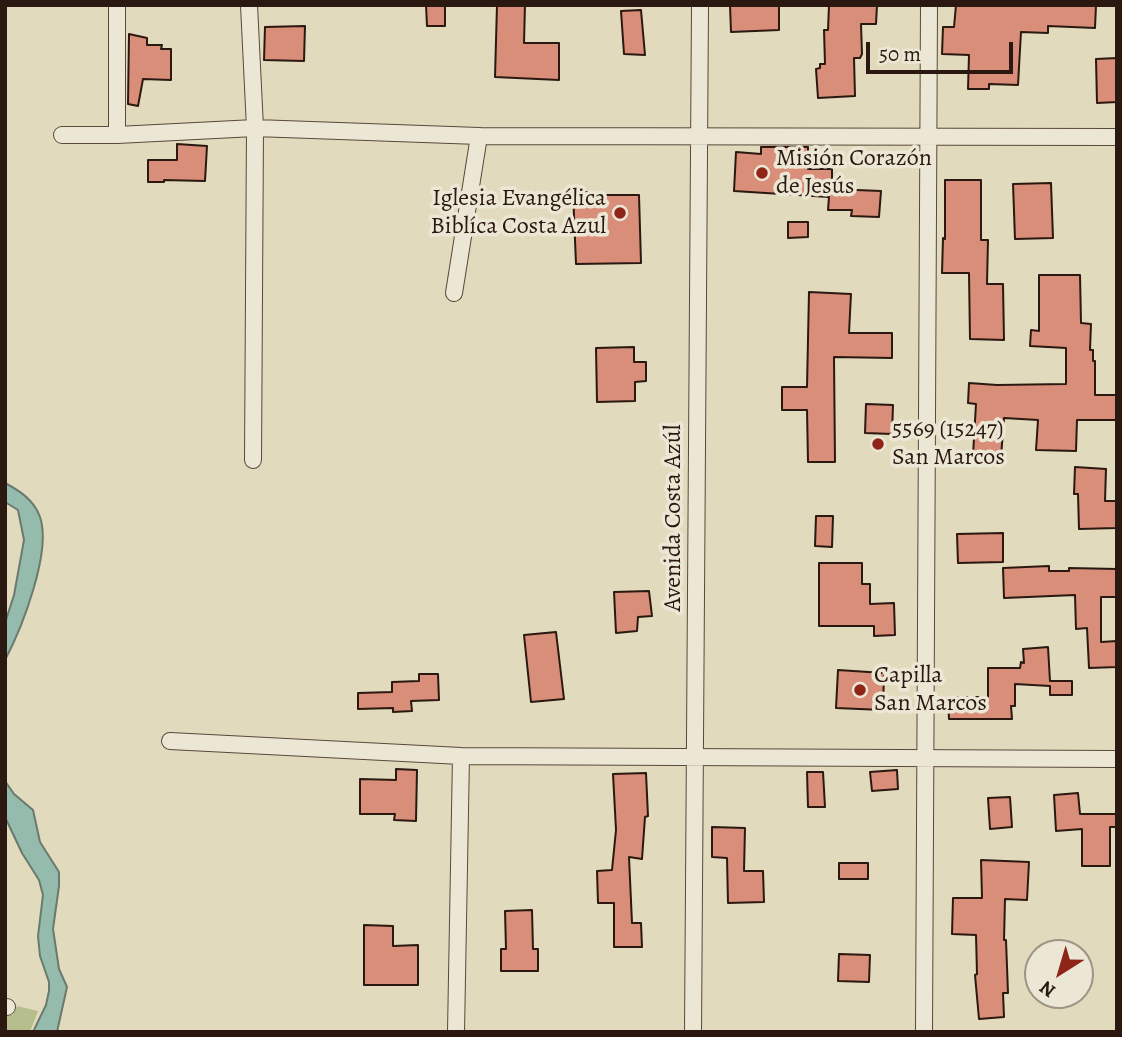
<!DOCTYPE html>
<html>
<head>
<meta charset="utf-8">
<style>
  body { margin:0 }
  #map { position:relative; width:1122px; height:1037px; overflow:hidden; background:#e2dabd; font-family:Alegreya,serif }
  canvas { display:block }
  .frame { position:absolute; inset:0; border:7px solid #2b1810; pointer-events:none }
  .north { position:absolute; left:1024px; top:939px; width:70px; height:70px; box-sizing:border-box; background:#ece7d4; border:2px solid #9f9486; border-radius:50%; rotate:217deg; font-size:19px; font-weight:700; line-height:28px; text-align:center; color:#2b1810 }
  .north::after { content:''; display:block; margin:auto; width:24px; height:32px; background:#8f2418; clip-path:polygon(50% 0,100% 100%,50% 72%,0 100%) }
  .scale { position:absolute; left:866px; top:42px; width:147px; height:32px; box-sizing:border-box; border:4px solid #2b1810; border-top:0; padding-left:9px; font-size:21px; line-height:24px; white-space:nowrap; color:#2b1810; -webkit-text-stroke:5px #ece7d4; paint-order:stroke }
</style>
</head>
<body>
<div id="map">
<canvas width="1122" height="1037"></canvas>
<div class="frame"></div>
<div class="north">N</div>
<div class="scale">50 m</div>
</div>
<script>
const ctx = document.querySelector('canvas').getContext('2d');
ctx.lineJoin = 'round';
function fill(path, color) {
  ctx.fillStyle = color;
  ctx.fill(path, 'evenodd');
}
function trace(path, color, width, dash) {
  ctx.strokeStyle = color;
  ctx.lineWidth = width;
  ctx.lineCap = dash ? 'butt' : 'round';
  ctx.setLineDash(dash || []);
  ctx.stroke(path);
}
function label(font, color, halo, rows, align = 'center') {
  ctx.font = font + ' Alegreya,serif';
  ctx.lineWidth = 7;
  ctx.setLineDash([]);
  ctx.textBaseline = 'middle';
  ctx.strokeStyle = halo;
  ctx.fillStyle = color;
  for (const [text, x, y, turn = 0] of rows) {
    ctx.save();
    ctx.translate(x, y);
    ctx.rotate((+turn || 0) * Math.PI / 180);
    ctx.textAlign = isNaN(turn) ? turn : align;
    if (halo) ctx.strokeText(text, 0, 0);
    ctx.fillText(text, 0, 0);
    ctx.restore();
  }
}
const green = new Path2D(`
  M17 1006 38 1011 30 1032H5V1013L13 1015Z`);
const water = new Path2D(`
  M5 483C20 491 34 500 40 517 52 551 22 628 5 660V623L14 595 24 540 18 510 5 502Z
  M5 781 14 794 33 810 40 842 59 872V886L53 929 59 969 67 987 57 1032H33L46 1005 49 991V982L40 956 38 936 43 895 39 880 22 853 5 817Z`);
const building = new Path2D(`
  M426 5H445V26H427Z
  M497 5H525L524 43H559V80L495 77Z
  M730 5H779V30L731 32Z
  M829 5H877L876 24H861L862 54 860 58H854L855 96 818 98 816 69 820 68V64H825L824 30H828Z
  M956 5H1096L1095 28 1048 26V33L1021 32 1018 85 989 84V89H968L969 55 942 54 943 27H954Z
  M641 10 645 55 624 54 621 11Z
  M305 26 304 61 264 60 265 27Z
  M129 34 147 38V45H162L161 49H171V80L143 79 138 106 128 104Z
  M1117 58V102L1097 103 1096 59Z
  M177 144 207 146 205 181 164 180V182H148V160H177Z
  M761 147H808V169H832V189L881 191 879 217 851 216 852 210H828L829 197 734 191 736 152 761 154Z
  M945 180H981V240H988L987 284H1003L1004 340 970 339 969 273H942L943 238 945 239Z
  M1051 183 1053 238 1015 239 1013 184Z
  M573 192H593V195H639L641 263 576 264Z
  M788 222H808V237L788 238Z
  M1039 275H1080L1081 323 1091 324 1090 350H1093V361H1095V395H1116L1117 420H1077L1076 451 1036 450 1038 420 1004 418 1001 457 973 455 976 404 968 403 969 383 997 385 1066 384V348L1030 346 1031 330 1039 331Z
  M809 292 851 294 849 333H892V358L834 357 835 462H808L807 410H782V387H807Z
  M634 347V362H646V381L635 382V401L597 402 596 348Z
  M866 404 893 405 892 434 865 433Z
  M1075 467 1106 469 1105 501H1117V528L1079 529 1078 494H1074Z
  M816 516H833L832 547 815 546Z
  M1003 533V562L958 563 957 534Z
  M819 563H862V584H870V604L894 603 895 635 874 636V626H819Z
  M1049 566V571H1069V568L1117 569V597H1101V642L1117 641V667L1089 668 1087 628 1076 629 1075 595 1004 598 1003 568Z
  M649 591 652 616 638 617 637 631 616 633 614 592Z
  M556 632 564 699 531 702 524 635Z
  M1048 647 1050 681H1072V695H1050V686L1015 684V706H1011L1012 719H949L948 697H988V668H1020L1021 662 1024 663 1023 649Z
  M838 670 884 673 883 710 836 708Z
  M419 674H438L439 700 411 701 412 711 393 712V708L358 709V693L392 692V682L419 681Z
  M396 769 417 770 416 821 394 820 395 814H360V779L396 780Z
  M897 770 898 789 872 791 870 772Z
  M807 772H823L825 807H808Z
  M646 773 648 816 645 817 642 859 629 857 632 923H641L642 947H614V903H598L597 871 612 870 616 830 613 774Z
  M1078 793 1080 814H1117V827H1110V866H1082V829L1056 831 1054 795Z
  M1010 797 1012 827 990 829 988 798Z
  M712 827 745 828 744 871H763L764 902 728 903 727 858 712 857Z
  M981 860 1029 862 1027 900 1005 899 1004 940H1006L1008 993H1003L1004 1017 979 1019 975 975 977 974 976 935 952 934 953 898H982Z
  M839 863H868V879H839Z
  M532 910 533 949H538V971H501V949H506L505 911Z
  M364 925 393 926V946L418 945V985H364Z
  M839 954 870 955 869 982 838 981Z`);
const minor = new Path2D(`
  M249 5 255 128 253 460
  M62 135H117L255 128 479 136 1117 137
  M117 135V5
  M454 293 479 136
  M170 741 461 756 1117 759
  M5 1007H7
  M456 1032 461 756
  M693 1032 700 5
  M924 1032 929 5`);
const markers = [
  [762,173,7,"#8f2418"],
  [620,213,7,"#8f2418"],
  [878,444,7,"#8f2418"],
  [860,690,7,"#8f2418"]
];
const poiNames = [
  ["Misión Corazón",776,159],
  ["de Jesús",776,187],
  ["Iglesia Evangélica",606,199,"right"],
  ["Biblíca Costa Azul",606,227,"right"],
  ["5569 (15247)",892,430],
  ["San Marcos",892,458],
  ["Capilla",874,676],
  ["San Marcos",874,704]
];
const streetNames = [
  ["Avenida Costa Azúl",674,518,-90]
];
fill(green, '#b7be8e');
fill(water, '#95bbad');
trace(water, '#6b7a6e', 2);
fill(building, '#d88e79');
trace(building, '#2b1810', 2);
trace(minor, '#59483b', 18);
trace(minor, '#ece7d4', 16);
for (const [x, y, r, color] of markers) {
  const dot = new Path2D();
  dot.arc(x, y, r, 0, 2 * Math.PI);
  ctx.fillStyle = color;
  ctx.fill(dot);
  trace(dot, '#ece7d4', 2.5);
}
label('24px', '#2b1810', '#ece7d4', poiNames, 'left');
label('24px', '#2b1810', '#ece7d4', streetNames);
</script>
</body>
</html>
